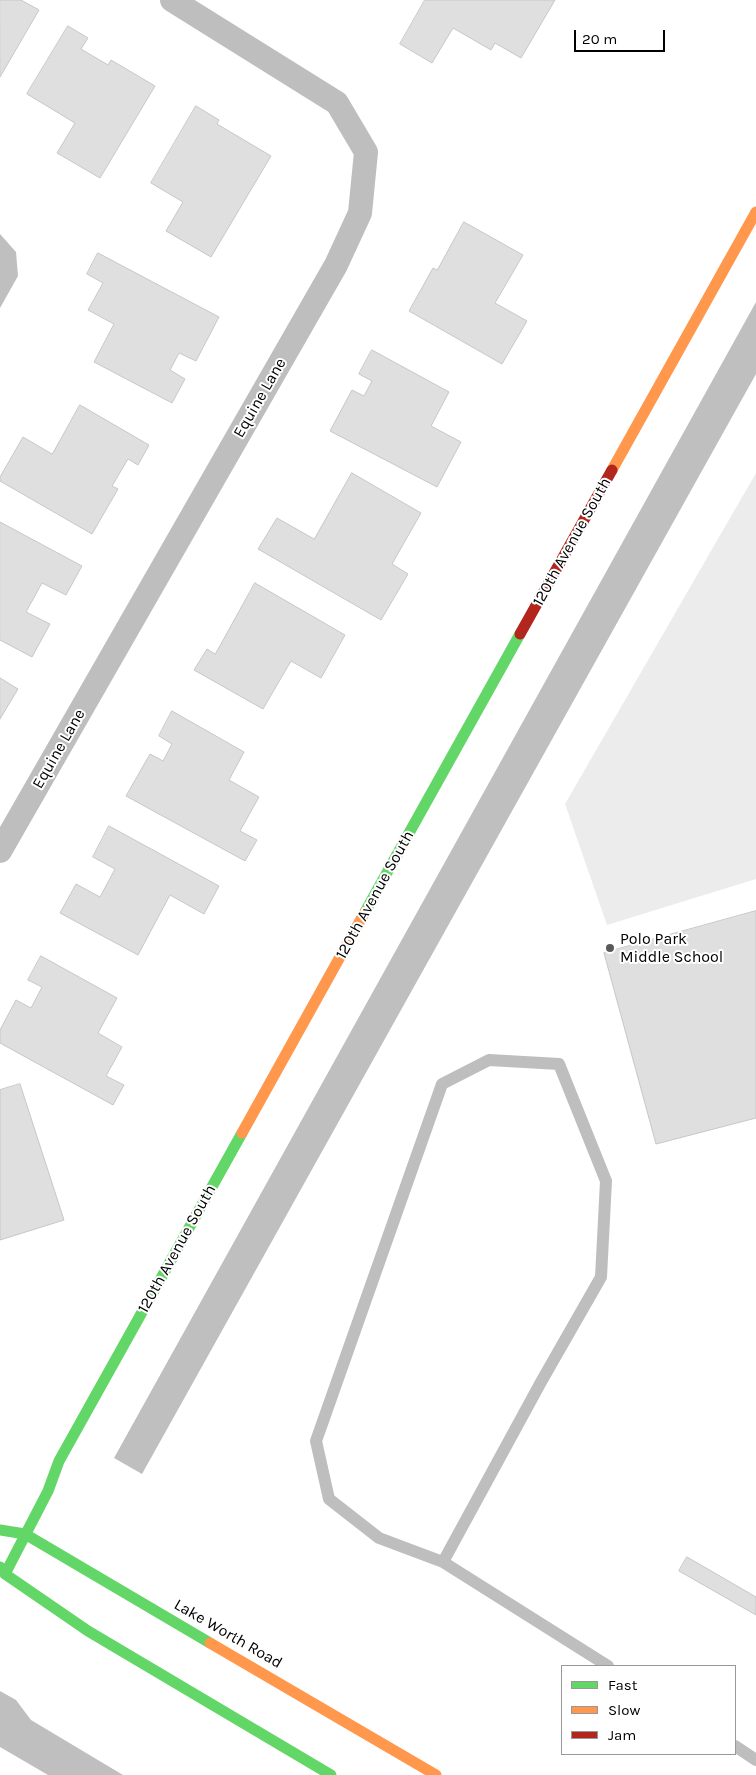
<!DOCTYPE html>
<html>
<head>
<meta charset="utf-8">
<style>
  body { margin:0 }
  #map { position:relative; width:756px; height:1775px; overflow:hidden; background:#fff; font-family:Karla,sans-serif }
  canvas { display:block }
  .legend { position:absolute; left:561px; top:1665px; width:175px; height:90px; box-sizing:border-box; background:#fff; border:1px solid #999; margin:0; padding:6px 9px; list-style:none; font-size:15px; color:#000 }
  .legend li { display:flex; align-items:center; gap:10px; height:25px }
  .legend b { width:25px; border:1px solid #999 }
  .scale { position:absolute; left:574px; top:30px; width:91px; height:22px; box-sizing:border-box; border:2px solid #000; border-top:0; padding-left:6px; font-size:15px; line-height:18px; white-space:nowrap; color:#000; -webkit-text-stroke:4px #fff; paint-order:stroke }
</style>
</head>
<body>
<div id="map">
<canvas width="756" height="1775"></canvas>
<ul class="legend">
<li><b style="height:6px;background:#63d668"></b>Fast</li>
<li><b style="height:6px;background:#ff974d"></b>Slow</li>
<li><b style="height:6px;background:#b3261e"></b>Jam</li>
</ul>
<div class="scale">20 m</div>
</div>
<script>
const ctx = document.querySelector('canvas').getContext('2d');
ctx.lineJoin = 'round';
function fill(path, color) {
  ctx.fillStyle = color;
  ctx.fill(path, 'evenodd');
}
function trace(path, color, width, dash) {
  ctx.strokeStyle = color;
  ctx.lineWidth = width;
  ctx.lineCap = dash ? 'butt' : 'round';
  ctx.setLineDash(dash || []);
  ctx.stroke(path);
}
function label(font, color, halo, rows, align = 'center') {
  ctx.font = font + ' Karla,sans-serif';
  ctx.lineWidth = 4;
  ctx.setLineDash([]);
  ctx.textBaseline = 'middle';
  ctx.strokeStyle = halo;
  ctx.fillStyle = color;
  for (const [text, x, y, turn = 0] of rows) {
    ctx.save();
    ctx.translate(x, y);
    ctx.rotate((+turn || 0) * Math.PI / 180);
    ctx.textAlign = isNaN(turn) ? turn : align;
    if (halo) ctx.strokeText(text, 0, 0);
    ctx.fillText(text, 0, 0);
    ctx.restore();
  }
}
const green = new Path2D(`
  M756 473V879L607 925 565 804Z`);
const water = new Path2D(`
  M0 234 16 252 18 276 0 308Z
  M756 302V374L142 1474 114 1458Z
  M0 1691 16 1700 31 1720 123 1775H48L0 1747Z`);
const building = new Path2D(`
  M0 0H21L39 10 0 77Z
  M425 0H555L521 58 495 43 491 50 453 28 432 63 400 44Z
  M68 26 88 38 81 49 108 65 111 60 155 86 100 178 57 153 75 123 27 94Z
  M196 106 219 120 217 124 271 156 211 257 166 231 183 202 151 183Z
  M464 222 523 255 495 303 527 321 502 364 409 311 433 268 437 270Z
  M98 253 219 317 196 361 179 353 170 370 185 379 172 403 94 362 114 324 88 310 103 283 87 274Z
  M372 350 449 392 431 426 461 442 437 487 330 431 352 390 364 396 372 381 359 374Z
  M80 405 149 445 138 465 128 459 112 486 118 489 92 534 0 481V477L23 437 52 454Z
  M352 473 421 513 392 564 408 574 381 620 258 549 277 518 314 539Z
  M0 522 82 566 66 595 42 583 26 612 50 624 32 657 0 640Z
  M255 583 345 635 321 678 291 661 263 709 194 670 207 649 215 654Z
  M0 678 18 689 0 719Z
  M172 711 244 752 229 780 259 797 240 831 257 840 245 861 126 796 150 754 163 761 172 744 159 736Z
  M109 826 219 886 204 914 170 895 138 955 60 913 76 884 100 897 115 869 93 857Z
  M756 911V1118L656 1144 604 953Z
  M41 956 117 998 98 1033 122 1047 106 1076 124 1085 113 1105 0 1043V1030L16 1000 31 1008 42 987 28 980Z
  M20 1084 64 1220 0 1240V1090Z
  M687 1557 756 1597V1615L679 1571Z`);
const lane = new Path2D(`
  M443 1562 541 1382 601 1277 606 1181 559 1064 489 1060 442 1084 316 1441 329 1499 379 1538 443 1562 608 1666
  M735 1746 756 1760`);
const street = new Path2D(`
  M0 851 336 265 360 213 366 152 337 103 172 0`);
const fast = new Path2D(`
  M365 912 520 634
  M0 1530 25 1534 210 1643
  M0 1567 5 1574 88 1631 331 1775
  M5 1574 48 1491 59 1461 242 1133`);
const slow = new Path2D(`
  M612 470 756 212
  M242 1133 365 912
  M210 1643 436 1775`);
const jam = new Path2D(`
  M520 634 612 470`);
const markers = [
  [610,948,5,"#595959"]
];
const streetNames = [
  ["Equine Lane",260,398,-60],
  ["120th Avenue South",572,542,-61],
  ["Equine Lane",59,749,-60],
  ["120th Avenue South",375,895,-61],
  ["120th Avenue South",177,1249,-61],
  ["Lake Worth Road",228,1634,30]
];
const poiNames = [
  ["Polo Park",620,939],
  ["Middle School",620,957]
];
fill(green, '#ececec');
fill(water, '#bfbfbf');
fill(building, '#dfdfdf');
trace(building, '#c7c7c7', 1);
trace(lane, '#bebebe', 12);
trace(street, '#bebebe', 24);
trace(fast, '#63d668', 11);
trace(slow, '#ff974d', 11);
trace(jam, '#b3261e', 11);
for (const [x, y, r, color] of markers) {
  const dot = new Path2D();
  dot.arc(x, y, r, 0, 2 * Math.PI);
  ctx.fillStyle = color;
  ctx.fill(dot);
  trace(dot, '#fff', 2);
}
label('16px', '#000', '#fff', streetNames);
label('16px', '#000', '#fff', poiNames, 'left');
</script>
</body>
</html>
